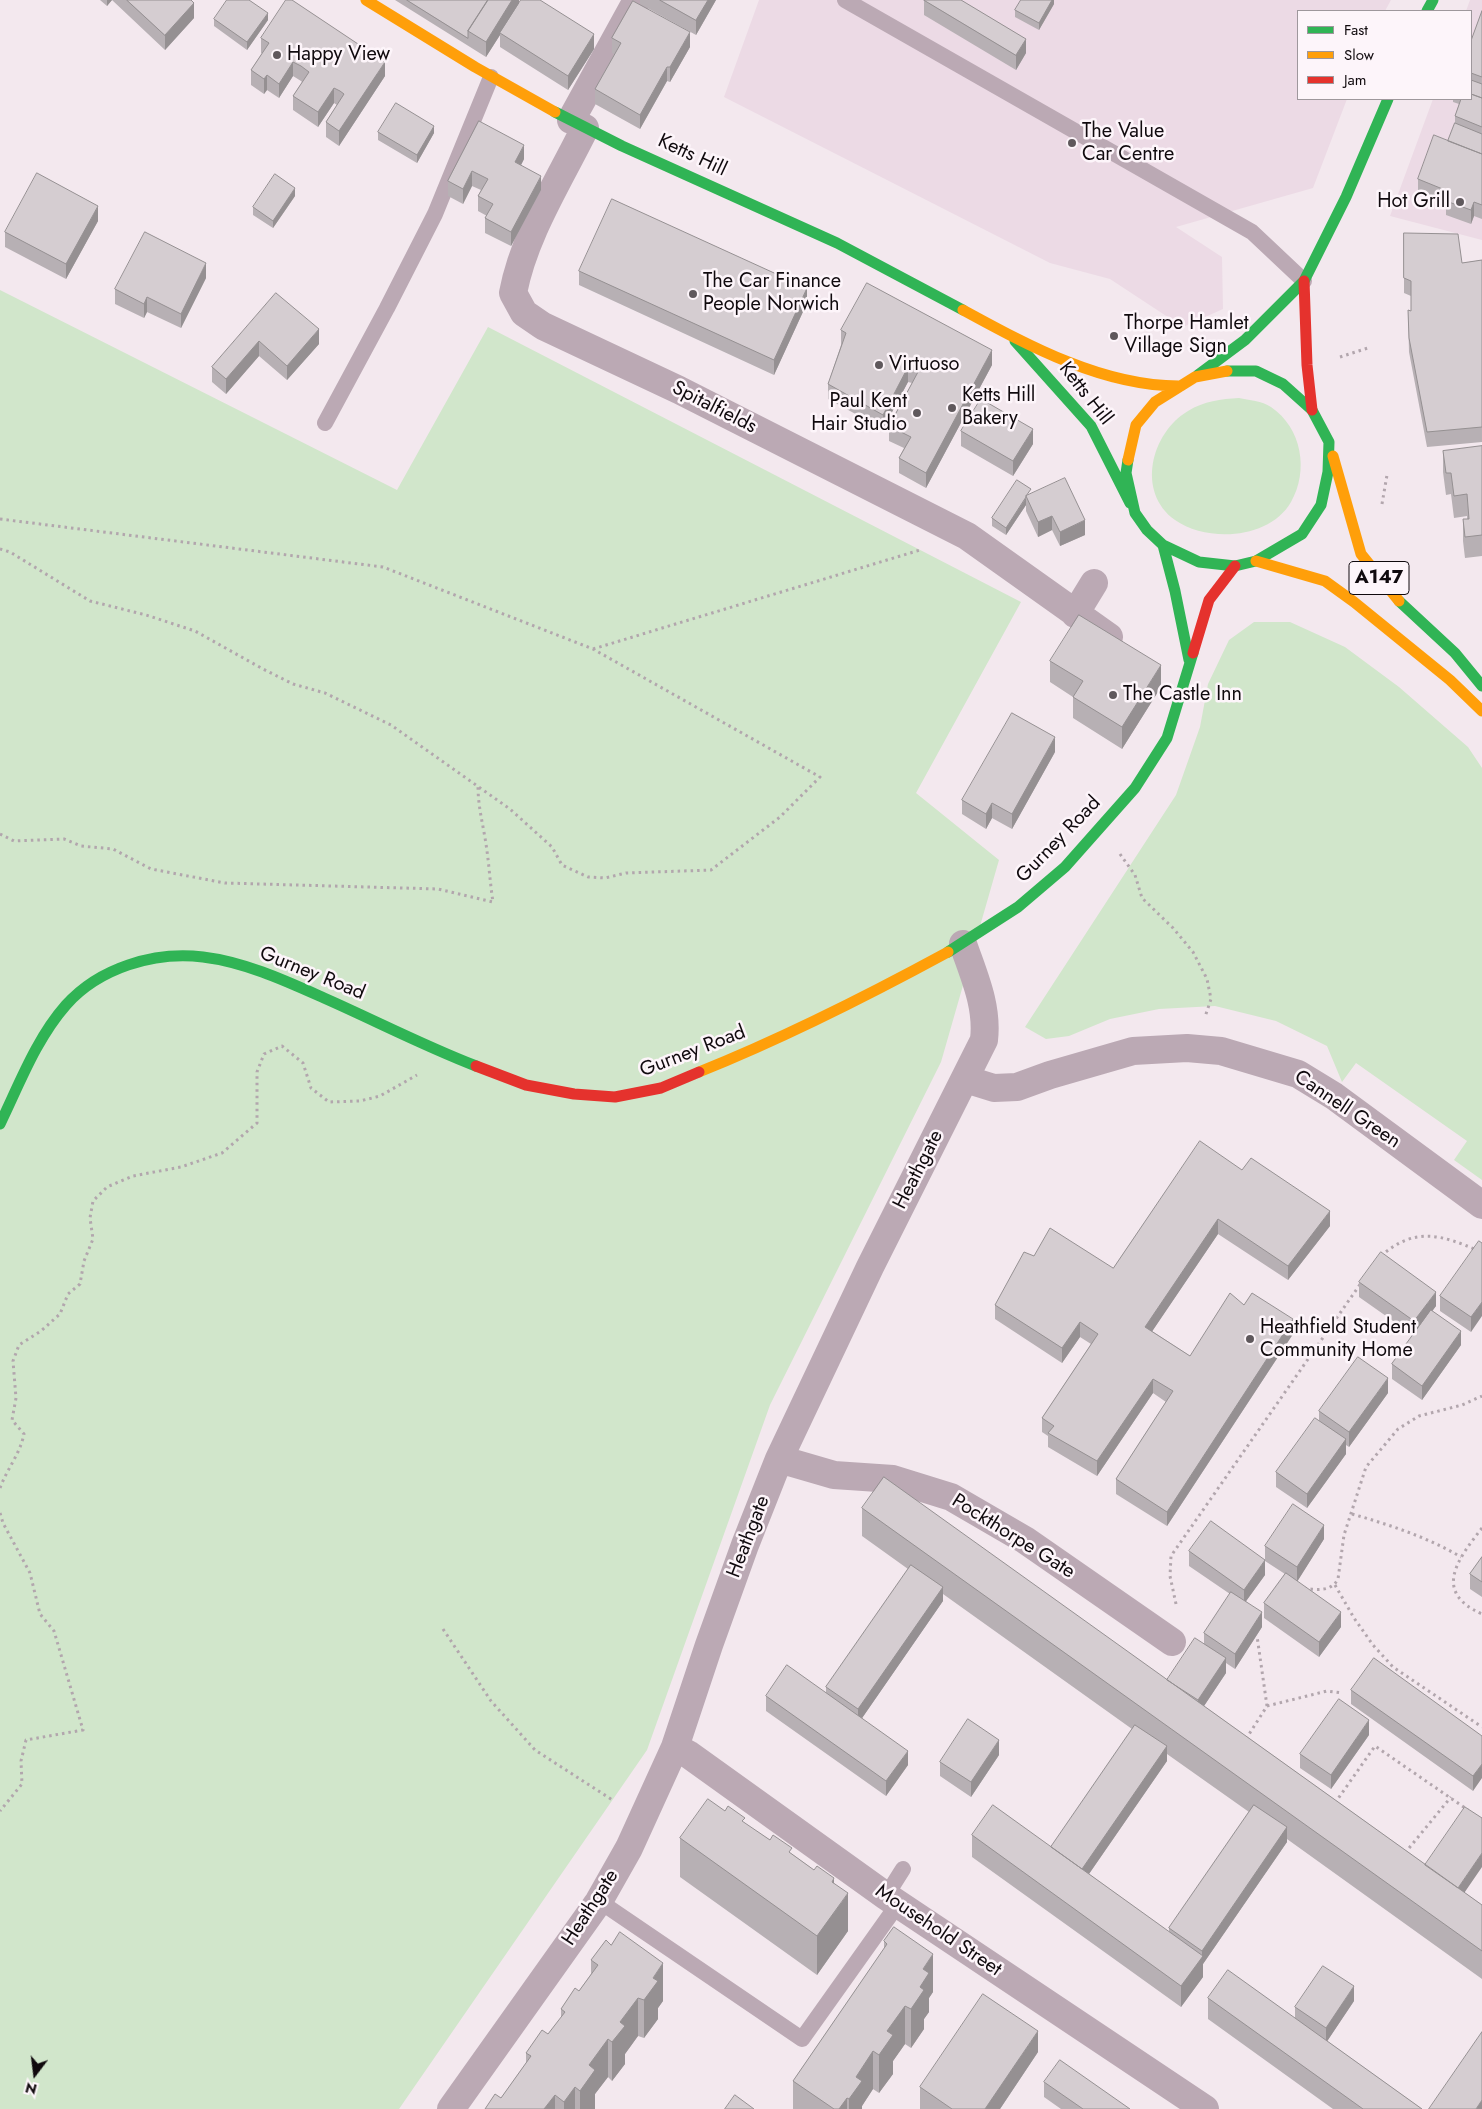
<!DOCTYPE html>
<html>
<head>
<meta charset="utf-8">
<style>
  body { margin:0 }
  #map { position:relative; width:1482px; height:2109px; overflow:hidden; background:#f3e8ee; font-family:Jost,sans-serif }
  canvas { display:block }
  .legend { position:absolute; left:1297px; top:10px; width:175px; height:90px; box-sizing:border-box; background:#fdf5fa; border:1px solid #9e979c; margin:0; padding:6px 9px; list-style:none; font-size:15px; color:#100a0e }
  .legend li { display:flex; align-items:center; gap:10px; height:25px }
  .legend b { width:25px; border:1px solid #9e979c }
  .north { position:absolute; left:10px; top:2049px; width:50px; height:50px; -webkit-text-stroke:4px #fdf5fa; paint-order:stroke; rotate:195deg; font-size:14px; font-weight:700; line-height:20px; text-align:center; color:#100a0e }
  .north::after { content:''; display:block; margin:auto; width:18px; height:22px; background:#100a0e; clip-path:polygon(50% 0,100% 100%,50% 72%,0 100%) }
</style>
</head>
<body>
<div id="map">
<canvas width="1482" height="2109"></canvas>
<ul class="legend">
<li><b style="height:6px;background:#30b455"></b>Fast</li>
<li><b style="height:6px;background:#ff9f0a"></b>Slow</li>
<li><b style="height:6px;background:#e5322d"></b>Jam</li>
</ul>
<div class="north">N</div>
</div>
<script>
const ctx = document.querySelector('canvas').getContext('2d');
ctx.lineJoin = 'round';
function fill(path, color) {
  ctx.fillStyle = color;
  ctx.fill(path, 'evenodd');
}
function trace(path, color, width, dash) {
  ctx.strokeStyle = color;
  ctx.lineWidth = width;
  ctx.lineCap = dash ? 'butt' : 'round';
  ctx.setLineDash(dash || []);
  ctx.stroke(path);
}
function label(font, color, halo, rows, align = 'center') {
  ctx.font = font + ' Jost,sans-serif';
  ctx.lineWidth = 5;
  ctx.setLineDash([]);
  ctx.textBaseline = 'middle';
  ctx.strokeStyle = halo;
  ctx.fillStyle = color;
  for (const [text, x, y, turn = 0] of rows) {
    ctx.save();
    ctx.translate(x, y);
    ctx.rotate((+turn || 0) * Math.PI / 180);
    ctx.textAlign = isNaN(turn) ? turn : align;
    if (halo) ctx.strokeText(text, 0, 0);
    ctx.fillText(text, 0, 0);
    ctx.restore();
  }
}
const built = new Path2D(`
  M759 0H1391L1385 11H1298V99H1347L1313 188 1176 227 1222 257 1223 309 1183 327 1110 279 1050 263 724 97Z
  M1470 0H1482V240L1390 216 1433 99H1471V11H1466Z`);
const green = new Path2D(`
  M0 290 397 490 488 327 1021 602 916 793 999 860 941 1062 770 1405 647 1750 399 2109H0Z
  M1239 398C1249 400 1262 401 1271 407 1302 428 1309 471 1291 502 1270 539 1208 543 1175 520 1136 492 1151 433 1188 411 1204 401 1221 399 1239 398Z
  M1254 622H1290L1345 647 1399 687 1468 747 1482 768V1180L1454 1160 1467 1141 1356 1063 1342 1082 1327 1046 1276 1021 1215 1006 1159 1009 1110 1019 1069 1036 1046 1039 1025 1027 1176 795 1200 727 1208 684 1229 640Z`);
const path = new Path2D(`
  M1340 357 1368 348
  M1382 504 1387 475
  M0 519 383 567 593 649 820 777 780 817 711 870 626 873 605 878 588 877 562 865 552 847 510 809 391 725 325 693 293 684 263 669 195 631 146 615 90 601 10 552 0 549
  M593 649 920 550
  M0 834 14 841 64 839 81 846 113 849 151 869 225 883 438 889 493 902C490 883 489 863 486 844 483 824 478 807 478 786
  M1120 854 1135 875 1142 898 1173 928 1193 952 1207 979 1211 999 1205 1017
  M1381 1256C1415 1226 1442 1235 1479 1251L1482 1248
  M0 1488C7 1469 20 1454 24 1434L12 1420 16 1398 13 1361 19 1345 41 1331 60 1314 68 1294 80 1284 84 1261 93 1239 90 1218 93 1201 107 1187 133 1176 181 1167 222 1153 257 1123V1072L264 1054 282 1046 303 1063 311 1088 329 1102 360 1101 380 1096 417 1075
  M0 1513 3 1523 30 1573 40 1614 54 1631 83 1730 26 1740 21 1761 22 1784 0 1811
  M1352 1514C1390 1525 1427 1537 1461 1557
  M1482 1528C1458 1559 1432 1592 1482 1614
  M1335 1585 1354 1618 1373 1645 1393 1667 1482 1727
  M1304 1588C1317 1590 1331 1592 1338 1579L1344 1535 1366 1467 1398 1429 1419 1416 1462 1405 1482 1396
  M1176 1604 1170 1576 1171 1556 1361 1283
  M443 1629 491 1701 535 1750 614 1801
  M1267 1706 1327 1691 1342 1693
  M1246 1739 1267 1706 1257 1636
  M1335 1803 1375 1746 1468 1810
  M1405 1853 1451 1797`);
const lane = new Path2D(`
  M845 0 1252 232 1304 281
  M325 423 387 308 435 214 491 77
  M886 1896 903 1869
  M599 1901 802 2039 898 1904`);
const street = new Path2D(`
  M571 120 637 0
  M585 128C559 181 524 235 513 293L524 313 543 326 679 390 967 536 1109 637
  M1075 614 1094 583
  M965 1079 994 1088 1017 1087 1050 1075 1133 1051 1187 1048 1221 1051 1298 1074 1334 1096 1482 1205
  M779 1459 834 1475 893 1479 951 1497 1025 1540 1172 1642
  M675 1747 688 1754 886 1896 1205 2109
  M451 2109 599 1901 629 1848 675 1747 709 1645 745 1545 779 1459 870 1267 984 1040C988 1006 974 976 963 944`);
const fast = new Path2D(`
  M1427 11 1433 0
  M555 112 622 146 837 243 963 310
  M1015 341 1091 426 1130 503
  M1198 375 1245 340 1304 281 1346 197 1388 99
  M1128 460 1126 473 1135 513 1147 530 1163 545 1199 562 1235 566 1256 561 1302 534 1321 505 1328 472 1329 442 1312 410 1283 384 1256 371H1227
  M1163 545 1175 591 1189 660
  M1399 601 1455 653 1482 686
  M948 952 1018 907 1065 867 1135 788 1167 738 1193 653
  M0 1124C19 1085 36 1039 66 1005 99 968 154 951 203 957 245 962 286 981 324 998 374 1020 424 1046 476 1066`);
const slow = new Path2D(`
  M366 0 475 67 555 112
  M963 310C1029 346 1104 387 1181 386
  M1333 456 1361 554 1399 601
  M1128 460 1136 425 1155 402 1195 377 1227 371
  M1256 561 1325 581 1354 602 1450 680 1482 711
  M699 1072C784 1038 867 996 948 952`);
const jam = new Path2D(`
  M1304 281 1307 365 1312 410
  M1193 653 1209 600 1235 566
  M476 1066 526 1085 574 1094 615 1097 661 1088 699 1072`);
const wall = new Path2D(`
  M100 0H191L194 18 165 50 112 0 107 6Z
  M395 0H519V3L594 49 568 90 500 47V35L486 57Z
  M640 0H716L696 35 640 4Z
  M924 0 1026 53 1016 70 924 15Z
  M1054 0V4L1039 30 1015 17V10Z
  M1482 11V219L1474 216 1471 224 1446 215V205L1418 194V179L1448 141 1455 123V116L1459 104 1453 102V99H1471V41Z
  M214 19 268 20 247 50 214 26Z
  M261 38 385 76 339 146 326 137V122L337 105 334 103 318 127 293 110V96L302 82 301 81 293 76 279 98 267 90 264 94 251 85V70L262 53H261Z
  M612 38 690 47 670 82 667 81 640 129 595 104V89L614 54 612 53Z
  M479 121 524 159 521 165 541 190 511 246 485 233V218L487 216 478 211V196L481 190 472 186 463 204 448 196V181Z
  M378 132 434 133 417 163 378 140Z
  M295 196 273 228 253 215V207Z
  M98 221 66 279 5 247V232Z
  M1404 233 1462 263 1482 260V442L1427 447 1409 352 1408 310 1411 311V296L1404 293Z
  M579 271 807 303 774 375 579 285Z
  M206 278 181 328 147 312 144 318 115 304V289Z
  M276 293 319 344 287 380 259 356 226 394 212 382V367Z
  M841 330 992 365 926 488 899 473V458L904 448 889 441V426L912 383 908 382 883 429 828 399V384L841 345Z
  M961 431 1033 444 1013 476 961 446Z
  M1482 446V556L1465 558 1463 541V519H1467V516L1454 518 1451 494 1446 495 1443 472V451Z
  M1031 494 1085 535 1060 546 1052 530 1038 537 1026 511V505L1006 535 992 526V518Z
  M1050 661 1161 687 1122 749 1073 718V697L1050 682Z
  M1055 752 1012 829 992 818 986 829 962 814V800Z
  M1242 1170 1330 1226 1288 1280 1218 1234 1152 1331 1190 1356 1244 1305 1293 1334 1167 1526 1116 1494V1479L1166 1402 1153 1393 1097 1476 1048 1447V1436L1042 1432V1418L1091 1344 1080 1337 1062 1363 995 1319V1305L1034 1256 1113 1268Z
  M1482 1243 1471 1332 1440 1311V1296Z
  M1359 1282 1436 1306 1432 1311 1461 1345 1422 1400 1392 1379V1364L1413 1335 1359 1297Z
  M1388 1393 1349 1447 1346 1445V1454L1307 1508 1276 1487V1472L1319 1420V1411Z
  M862 1508 1167 1680 1204 1644V1633L1230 1594 1189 1566V1551L1265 1575 1246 1601 1262 1627 1235 1669 1226 1663V1673L1204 1706 1482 1905V1979L1287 1839V1842L1203 1964V1977L1181 2007 972 1857V1835L1051 1847 1132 1729 943 1594V1601L862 1718 908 1765 886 1796 766 1711V1696L826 1692V1687L908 1569 862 1536ZM1167 1754 1249 1812 1169 1928V1932L1089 1874 1167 1761Z
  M1324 1539 1297 1581 1341 1627 1319 1657 1264 1618V1603L1285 1574 1265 1561V1546Z
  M1482 1557V1597L1470 1589V1574Z
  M1351 1690 1482 1736 1473 1791 1351 1704Z
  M1369 1735 1331 1789 1300 1768V1754Z
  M999 1755 971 1797 940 1776V1762Z
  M725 1811 792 1854 814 1870 834 1883 848 1931 817 1975 680 1877V1838Z
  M894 1927 933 1992 929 1998V2012L924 2019V2029L911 2048 905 2044 893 2061V2074L879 2093 873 2089 862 2106V2109H793V2081L884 1949V1941Z
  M591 1960 663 2001 658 2008V2019L644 2038 638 2036 625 2054V2064L612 2081 608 2077 595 2094V2109H485L501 2098 526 2063V2053L548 2034 561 2018V2009L579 1991 591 1974Z
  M1208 1998 1295 2018V2007L1354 2001 1327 2041 1422 2109H1333L1208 2019Z
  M1038 2052 1000 2109H920V2087Z
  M1044 2082 1130 2109H1061L1044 2097Z`);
const shadedWall = new Path2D(`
  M107 0H112L107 6Z
  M512 0H519V4L500 33V35L486 57V42Z
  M708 0H716L696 35V20Z
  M1052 0H1054V4L1039 30V23Z
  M194 3V18L165 50V35Z
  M268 13V20L247 50V42Z
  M690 32V47L670 82V67Z
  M594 34V49L568 90V76Z
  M1026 39V53L1016 70V55Z
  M293 62V76L279 98V84Z
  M385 62V76L339 146V131Z
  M667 67V81L640 129V115Z
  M267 75V90L264 94V79Z
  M334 88V103L318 127V112Z
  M434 126V133L417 163V155Z
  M524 145V159L515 177V162Z
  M472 171V186L463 204V189Z
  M541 176V190L511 246V232Z
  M295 188V196L273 228V221Z
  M1474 202V216L1471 224V210Z
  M98 206V221L66 279V264Z
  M206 263V278L181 328V314Z
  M807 288V303L774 375V360Z
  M147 297V312L144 318V304Z
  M319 329V344L287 380V366Z
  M259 341V356L226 394V379Z
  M992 350V365L926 488V473Z
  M908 367V382L883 429V415Z
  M1033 429V444L1013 476V461Z
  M1026 498V505L1006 535V528Z
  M1052 516V530L1038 537V522Z
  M1085 520V535L1060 546V532Z
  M1161 665V687L1122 749V727Z
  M1055 737V752L1012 829V814Z
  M992 803V818L986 829V814Z
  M1330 1211V1226L1288 1280V1266Z
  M1218 1219V1234L1145 1342V1327Z
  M1436 1292V1306L1414 1336V1321Z
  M1482 1302V1316L1471 1332V1317Z
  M1293 1319V1334L1167 1526V1512Z
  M1080 1322V1337L1062 1363V1348Z
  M1461 1331V1345L1422 1400V1386Z
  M1388 1378V1393L1349 1447V1432Z
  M1153 1379V1393L1097 1476V1461Z
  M1346 1439V1454L1307 1508V1494Z
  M1324 1525V1539L1297 1582V1567Z
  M1265 1560V1575L1244 1604V1590Z
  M943 1587V1601L858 1724V1709Z
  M1262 1612V1627L1235 1669V1654Z
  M1341 1612V1627L1319 1657V1642Z
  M1226 1658V1673L1198 1715V1700Z
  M1369 1720V1735L1331 1789V1775Z
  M999 1740V1755L971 1797V1782Z
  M1167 1746V1761L1082 1884V1869Z
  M908 1751V1765L886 1796V1781Z
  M1482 1764V1778L1473 1791V1776Z
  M1287 1827V1842L1203 1964V1977L1181 2007V1986L1202 1957V1951Z
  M1482 1853V1867L1458 1902V1888Z
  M834 1878V1913L848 1893V1931L817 1975V1936L832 1882Z
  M933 1954V1992L929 1998V2012L924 2019V2029L911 2048V2009L920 1987 923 1969Z
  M663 1963V2001L658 2008V2019L644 2038V2000L653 1978Z
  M1354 1986V2001L1326 2043V2028Z
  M638 1998V2036L625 2054V2064L612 2081V2042L620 2022Z
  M905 2006V2044L893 2061V2074L879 2093V2055L887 2031Z
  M1038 2031V2052L1000 2109H985Z
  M608 2039V2077L595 2094V2109H580V2091L589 2065Z
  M873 2051V2089L862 2106V2109H849V2099L856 2077Z
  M575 2087V2109H564V2102Z
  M555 2095V2109H544Z
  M847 2098V2109H839Z
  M1482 2100V2109H1476Z`);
const building = new Path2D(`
  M127 0H191L194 3 165 35Z
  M227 0H249L268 13 247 42 214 19Z
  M286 0H292L385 62 339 131 326 122 344 94 340 91 334 88 318 112 293 96 309 72 301 66 293 62 279 84 267 75 264 79 251 70 269 43 261 38Z
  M407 0H488L468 31V38Z
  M488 0H512L486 42 468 31Z
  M521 0H540L594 34 568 76 500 33Z
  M660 0H708L696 20Z
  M924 0H961L1026 39 1016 55Z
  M1021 0H1052L1039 23 1015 10Z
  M633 1 690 32 670 67H667L640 115 595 89 621 43 612 38Z
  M1482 11V77L1471 73V41Z
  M1471 80 1482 84V98L1471 94Z
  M1471 94 1482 98V127L1455 116 1461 99H1471Z
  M396 103 434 126 417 155 378 132Z
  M479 121 524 145 515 162 541 176 511 232 485 218 493 204 478 196 488 179 472 171 463 189 448 181Z
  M1455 123 1482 134V154L1448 141Z
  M1434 135 1482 154V205L1474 202 1471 210 1446 201 1450 192 1418 179Z
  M37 173 98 206 66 264 5 232Z
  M275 174 295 188 273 221 253 207Z
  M612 199 807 288 774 360 579 271Z
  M145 232 206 263 181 314 147 297 144 304 115 289Z
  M1404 233 1458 234 1462 263 1482 260V427L1427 432 1409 338 1408 310 1411 311V281L1404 278Z
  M867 283 992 350 926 473 899 458 911 437 889 426 918 372 908 367 883 415 828 384 846 333 841 330Z
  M276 293 319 329 287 366 259 341 226 379 212 367Z
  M981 399 1033 429 1013 461 961 431Z
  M1482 446V535L1465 537 1463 519H1469L1467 494 1454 496 1451 473H1446L1443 451Z
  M1065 478 1085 520 1060 532 1052 516 1038 522 1026 496Z
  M1017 480 1031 489 1026 496V497L1006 528 992 518Z
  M1079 615 1161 665 1122 727 1073 697 1083 681 1050 661Z
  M1012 713 1055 737 1012 814 992 803 986 814 962 800Z
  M1200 1141 1242 1170 1251 1158 1330 1211 1288 1266 1218 1219 1145 1327 1190 1356 1230 1293 1244 1305 1252 1293 1293 1319 1167 1512 1116 1479 1173 1391 1153 1379 1097 1461 1048 1433 1054 1426 1042 1418 1098 1334 1080 1322 1062 1348 995 1305 1024 1252 1034 1256 1050 1228 1113 1268Z
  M1479 1241 1482 1243V1302L1471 1317 1440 1296Z
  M1381 1252 1436 1292 1414 1321 1359 1282Z
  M1431 1310 1461 1331 1422 1386 1392 1364Z
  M1358 1357 1388 1378 1349 1432 1319 1411Z
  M1315 1418 1346 1439 1307 1494 1276 1472Z
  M884 1477 1482 1905V1951L862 1508Z
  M1293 1504 1324 1525 1297 1567 1265 1546Z
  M1211 1521 1265 1560 1244 1590 1189 1551Z
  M1482 1557V1582L1470 1574Z
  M911 1565 943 1587 858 1709 826 1687Z
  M1286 1573 1341 1612 1319 1642 1264 1603Z
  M1231 1592 1262 1612 1235 1654 1204 1633Z
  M1195 1638 1226 1658 1198 1700 1167 1680Z
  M1374 1658 1482 1736V1764L1473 1776 1351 1690Z
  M787 1665 908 1751 886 1781 766 1696Z
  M1339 1699 1369 1720 1331 1775 1300 1754Z
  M968 1719 999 1740 971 1782 940 1762Z
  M1135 1725 1167 1746 1082 1869 1051 1847Z
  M708 1799 725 1811 728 1806 745 1818 742 1821 770 1840 773 1835 792 1848 789 1852 814 1870 817 1866 834 1878 832 1882 848 1893 817 1936 680 1838Z
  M993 1805 1203 1956 1181 1986 972 1835Z
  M1254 1805 1287 1827 1202 1951 1169 1928Z
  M1465 1807 1482 1818V1853L1458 1888 1425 1865Z
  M894 1927 933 1954 923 1969 929 1973 920 1987 924 1990 911 2009 905 2006 887 2031 893 2035 879 2055 873 2051 856 2077 862 2081 849 2099 847 2098 839 2109H834L793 2081 887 1944 884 1941Z
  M620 1932 663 1963 653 1978 658 1981 644 2000 638 1998 620 2022 625 2026 612 2042 608 2039 589 2065 595 2070 580 2091 575 2087 564 2102 555 2095 544 2109H485L495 2094 501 2098 531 2056 526 2053 542 2030 548 2034 565 2012 561 2009 575 1988 579 1991 598 1965 591 1960 606 1940 611 1945Z
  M1323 1966 1354 1986 1326 2028 1295 2007Z
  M1228 1970 1422 2109H1363L1208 1998Z
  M983 1994 1038 2031 985 2109H952L920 2087Z
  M1482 2032V2100L1476 2109H1429Z
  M1060 2060 1130 2109H1083L1044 2082Z
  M735 2095 754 2109H725Z`);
const markers = [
  [277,55,5,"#5f585c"],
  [1072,143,5,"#5f585c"],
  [1460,202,5,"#5f585c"],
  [693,294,5,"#5f585c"],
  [1114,336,5,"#5f585c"],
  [879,365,5,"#5f585c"],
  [952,408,5,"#5f585c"],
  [917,413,5,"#5f585c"],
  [1113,695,5,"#5f585c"],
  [1250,1339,5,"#5f585c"]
];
const shields = [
  [1379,578,60]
];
const shieldNames = [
  ["A147",1379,578]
];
const poiNames = [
  ["Happy View",287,55],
  ["The Value",1082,132],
  ["Car Centre",1082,155],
  ["Hot Grill",1450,202,"right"],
  ["The Car Finance",703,282],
  ["People Norwich",703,305],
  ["Thorpe Hamlet",1124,324],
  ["Village Sign",1124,347],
  ["Virtuoso",889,365],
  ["Ketts Hill",962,396],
  ["Bakery",962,419],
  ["Paul Kent",907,402,"right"],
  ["Hair Studio",907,425,"right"],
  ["The Castle Inn",1123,695],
  ["Heathfield Student",1260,1328],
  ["Community Home",1260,1351]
];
const streetNames = [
  ["Ketts Hill",692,156,25],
  ["Ketts Hill",1085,394,52],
  ["Spitalfields",714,408,27],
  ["Gurney Road",1059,840,-46],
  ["Gurney Road",312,974,22],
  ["Gurney Road",693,1052,-21],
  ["Cannell Green",1347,1110,34],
  ["Heathgate",919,1170,-63],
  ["Heathgate",749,1537,-69],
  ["Pockthorpe Gate",1013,1537,32],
  ["Heathgate",591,1908,-57],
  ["Mousehold Street",938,1931,34]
];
fill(built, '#ecdae5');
fill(green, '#d1e6cb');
trace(path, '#b2a6ad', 3, [2.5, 4]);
trace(lane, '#bba9b4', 16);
trace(street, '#bba9b4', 28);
trace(fast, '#30b455', 11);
trace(slow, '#ff9f0a', 11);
trace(jam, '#e5322d', 11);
fill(wall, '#b7b0b4');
fill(shadedWall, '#959092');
fill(building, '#d5cdd1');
trace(building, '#959092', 1);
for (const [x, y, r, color] of markers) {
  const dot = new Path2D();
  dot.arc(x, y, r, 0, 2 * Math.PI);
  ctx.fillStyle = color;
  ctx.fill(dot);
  trace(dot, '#fdf5fa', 2);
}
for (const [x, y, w] of shields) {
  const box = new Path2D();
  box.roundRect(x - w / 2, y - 16.5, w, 33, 4);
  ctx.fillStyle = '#fdf5fa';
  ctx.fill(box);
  trace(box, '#100a0e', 1);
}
label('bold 19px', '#100a0e', null, shieldNames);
label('20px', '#100a0e', '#fdf5fa', poiNames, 'left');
label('20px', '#100a0e', '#fdf5fa', streetNames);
</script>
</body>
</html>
